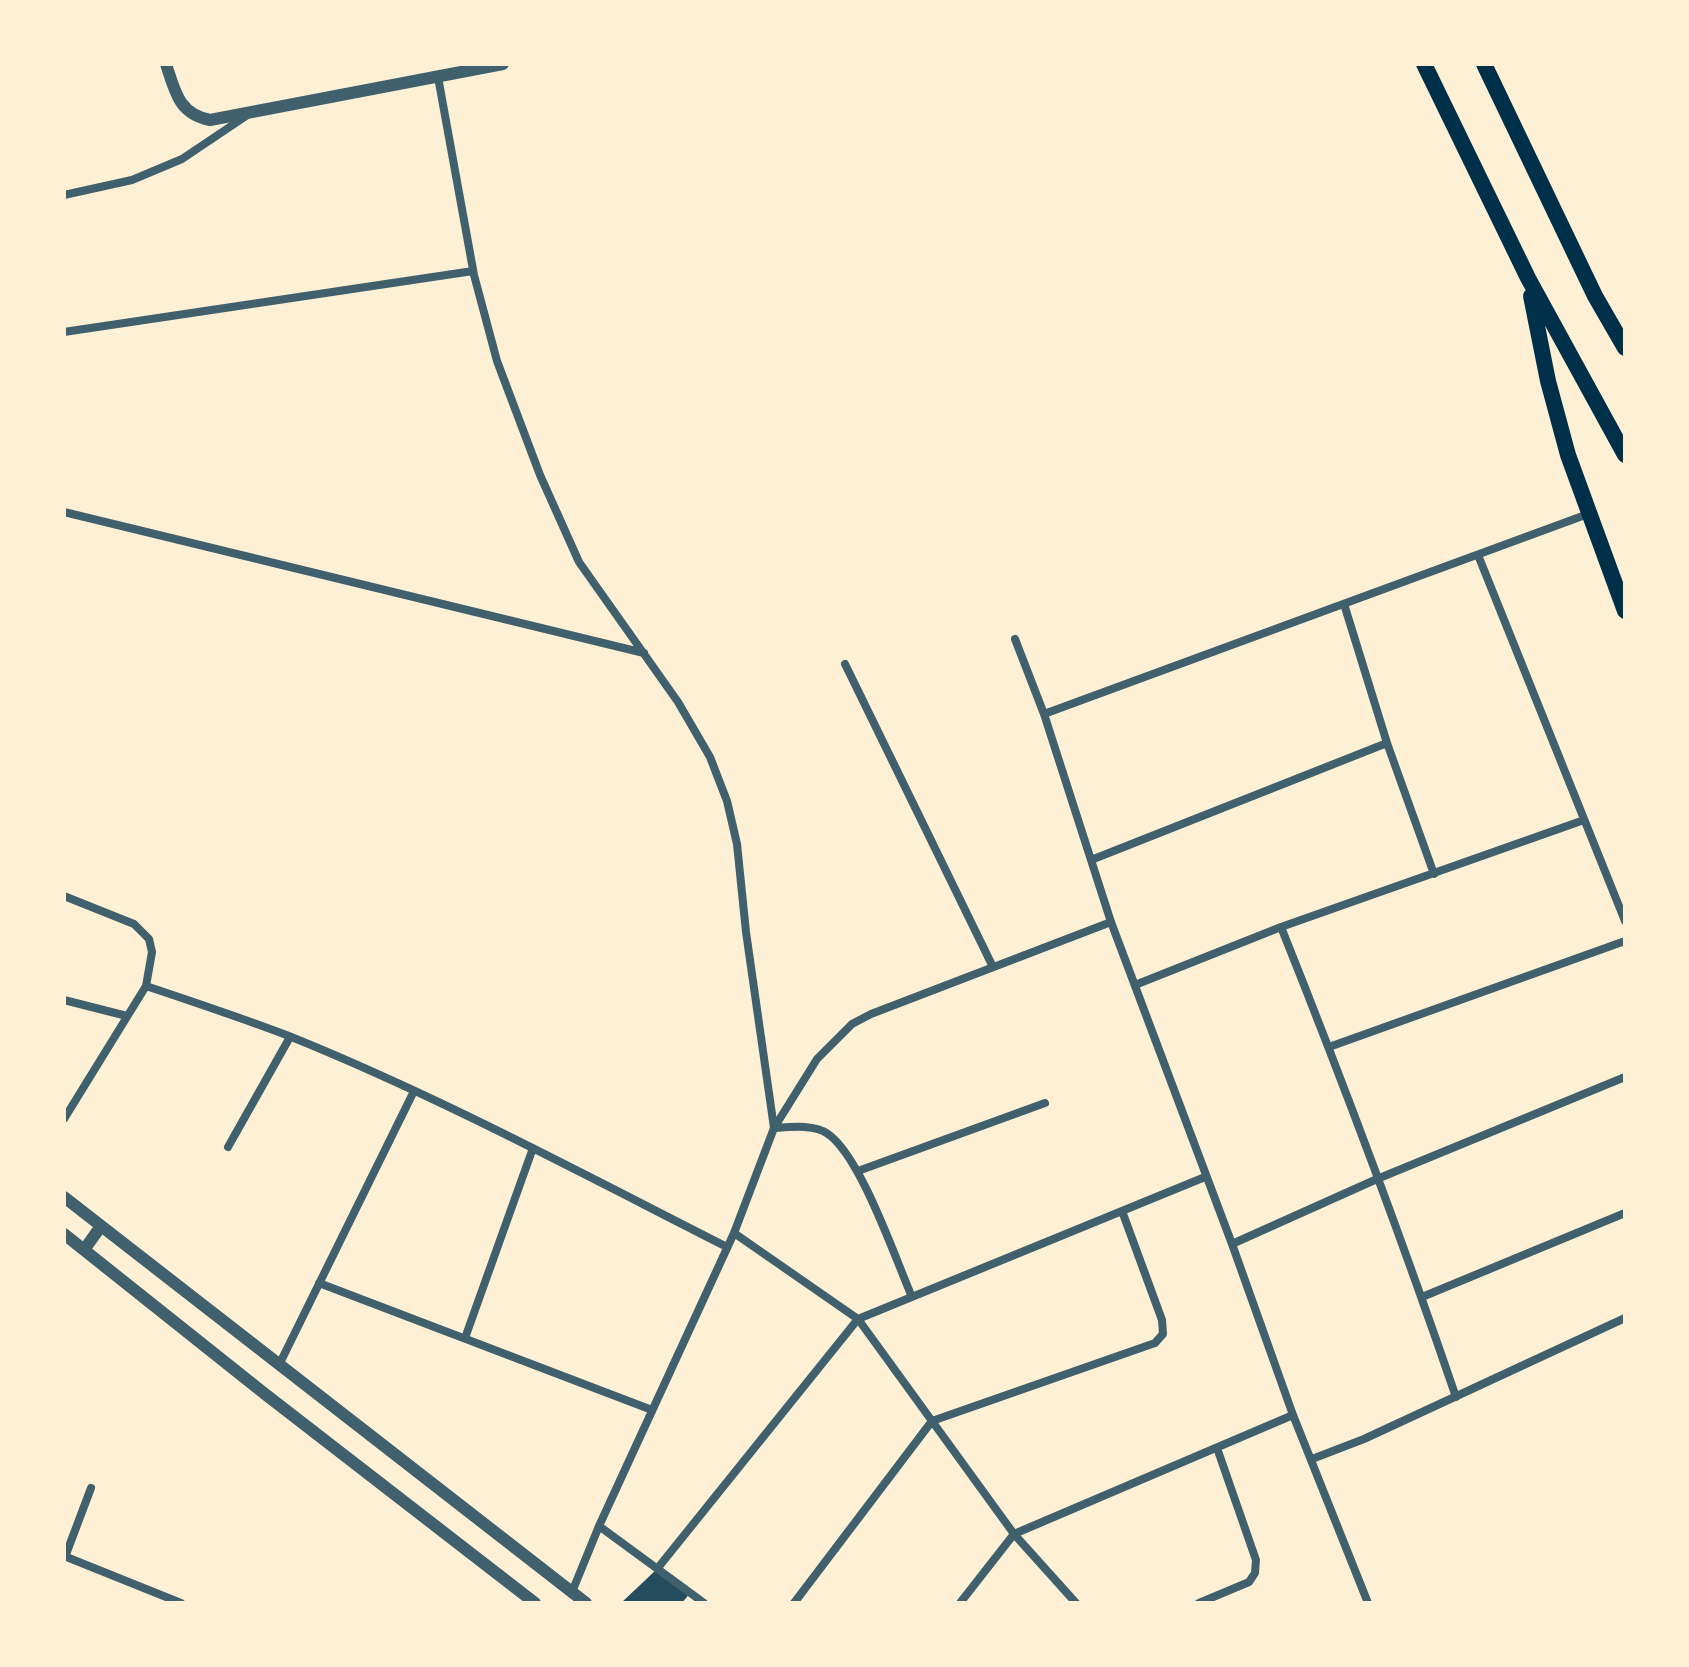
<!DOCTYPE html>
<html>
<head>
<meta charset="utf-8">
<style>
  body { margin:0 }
  #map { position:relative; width:1689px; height:1667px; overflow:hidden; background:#fdf0d5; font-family:Raleway,sans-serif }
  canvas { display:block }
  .frame { position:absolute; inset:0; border:66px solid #fdf0d5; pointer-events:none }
</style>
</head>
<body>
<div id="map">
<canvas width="1689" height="1667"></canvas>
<div class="frame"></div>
</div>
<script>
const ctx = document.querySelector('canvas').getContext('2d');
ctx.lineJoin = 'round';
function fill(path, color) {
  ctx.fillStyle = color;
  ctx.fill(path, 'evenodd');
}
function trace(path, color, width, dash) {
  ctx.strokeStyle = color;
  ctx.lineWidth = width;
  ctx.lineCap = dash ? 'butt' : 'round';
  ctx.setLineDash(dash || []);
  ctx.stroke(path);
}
const building = new Path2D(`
  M657 1569 690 1593 682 1603H621Z`);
const minor = new Path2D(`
  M438 77 474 275 497 361 540 475 579 562 678 702 710 757 727 801 737 844 746 932 774 1128C790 1127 814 1124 828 1134 861 1157 895 1258 912 1297
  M64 195 132 180 182 159 246 116
  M64 332 473 271
  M64 512 644 653
  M1478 555 1625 921
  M1344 604 1387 743 1434 874
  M1015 639 1044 714 1111 922 1232 1244 1293 1415 1368 1603
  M845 664 992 965
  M1044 714 1588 514
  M1091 860 1387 743
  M64 896 134 924 149 939 152 952 146 986 64 1119
  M1281 927C1343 1082 1402 1239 1456 1397
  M1135 985 1281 927 1584 820
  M146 986C194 1002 242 1018 289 1036 440 1097 583 1174 727 1247
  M64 1000 127 1016
  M1329 1047 1625 941
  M228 1147 290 1037
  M858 1171 1045 1103
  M734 1233 858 1319 1014 1534 1076 1603
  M1232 1244 1377 1179 1625 1077
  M319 1283 652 1410
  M1422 1297 1625 1213
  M465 1338 533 1148
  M279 1365 414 1091
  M1312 1459 1364 1439 1625 1318
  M599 1526 704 1603
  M64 1556 181 1603
  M65 1557 91 1488
  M657 1569 858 1319 1205 1177
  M572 1592 599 1526 734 1233 774 1128 817 1059 852 1024 871 1014 1111 922
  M794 1603 932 1421 1155 1343 1163 1334 1162 1320 1122 1211
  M960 1603 1014 1534 1293 1415
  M1199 1603 1249 1582 1255 1573 1256 1560 1217 1448`);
const tertiary = new Path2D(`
  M166 64C175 92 179 114 210 120L503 64
  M64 1197 586 1603
  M64 1234 265 1394 535 1603
  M84 1250 101 1226`);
const trunk = new Path2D(`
  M1424 64 1528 278 1625 455
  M1484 64 1595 296 1625 348
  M1531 296 1548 381 1568 455 1625 611`);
fill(building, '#264d5e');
trace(minor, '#3f606c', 8);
trace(tertiary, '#3f606c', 12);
trace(trunk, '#003049', 16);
</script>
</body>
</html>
